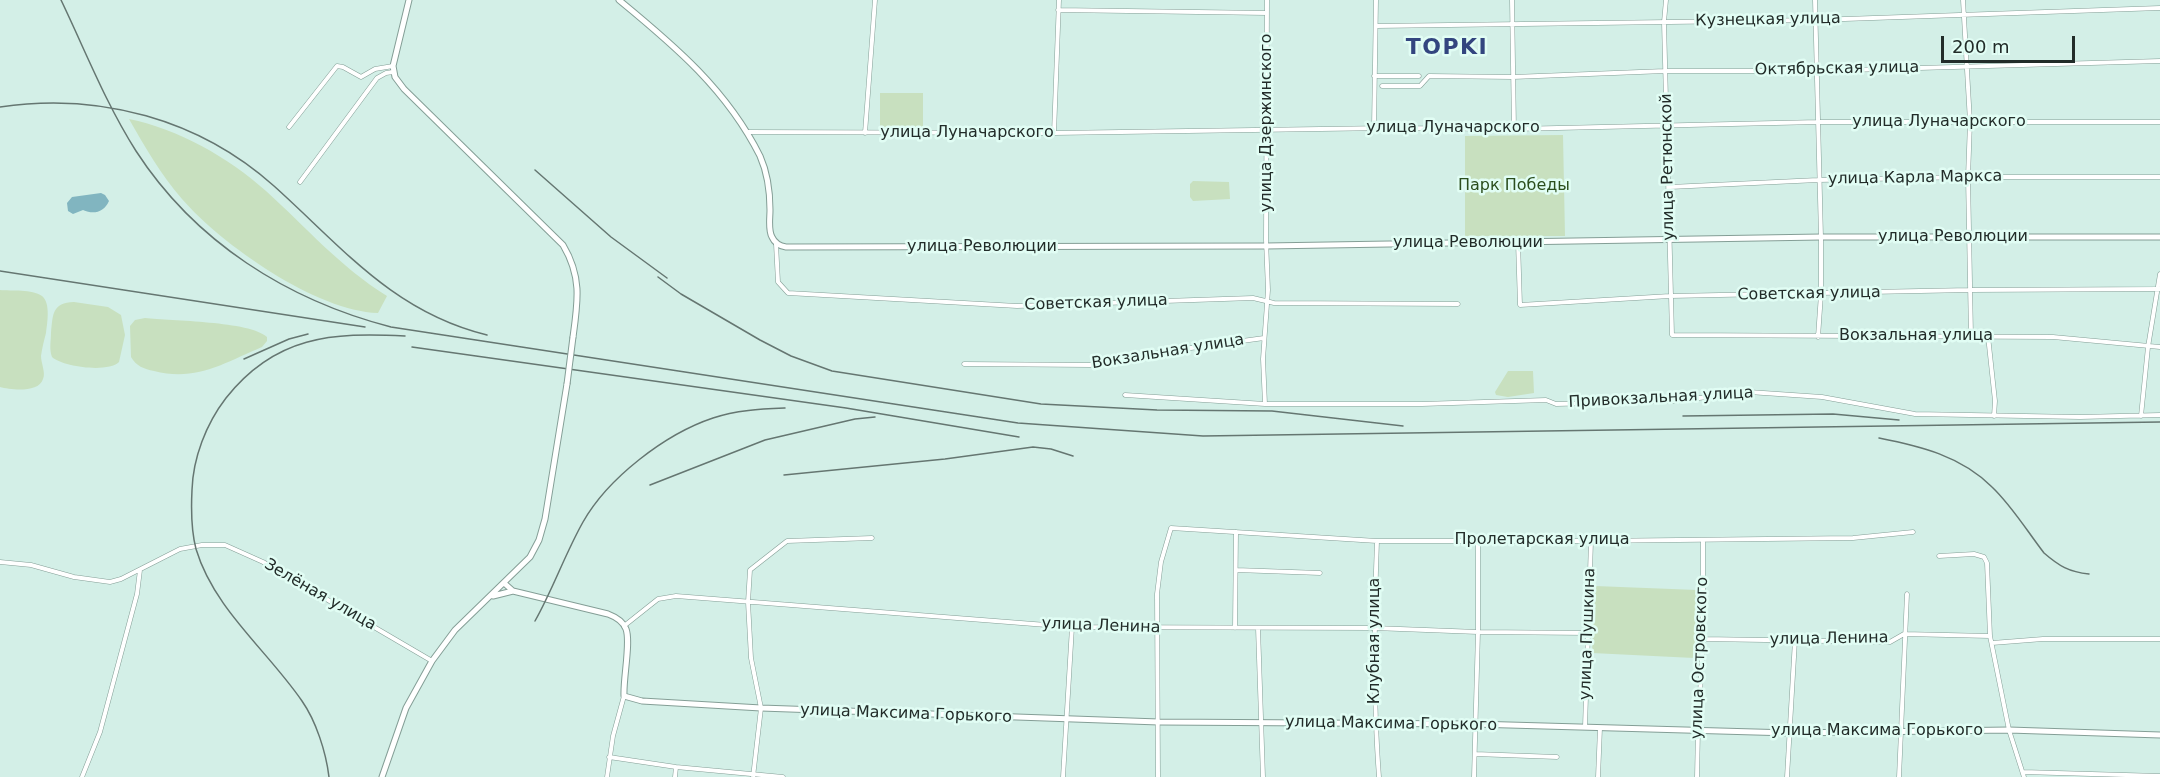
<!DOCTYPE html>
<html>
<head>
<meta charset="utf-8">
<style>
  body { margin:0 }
  #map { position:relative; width:2160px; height:777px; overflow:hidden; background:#d3efe7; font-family:"DejaVu Sans",sans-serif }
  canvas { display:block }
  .scale { position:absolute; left:1941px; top:36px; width:134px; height:27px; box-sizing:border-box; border:3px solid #222c29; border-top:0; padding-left:8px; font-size:18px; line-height:21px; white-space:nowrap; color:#222c29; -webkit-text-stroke:4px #e1fdf4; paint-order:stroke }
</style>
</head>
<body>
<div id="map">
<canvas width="2160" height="777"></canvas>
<div class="scale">200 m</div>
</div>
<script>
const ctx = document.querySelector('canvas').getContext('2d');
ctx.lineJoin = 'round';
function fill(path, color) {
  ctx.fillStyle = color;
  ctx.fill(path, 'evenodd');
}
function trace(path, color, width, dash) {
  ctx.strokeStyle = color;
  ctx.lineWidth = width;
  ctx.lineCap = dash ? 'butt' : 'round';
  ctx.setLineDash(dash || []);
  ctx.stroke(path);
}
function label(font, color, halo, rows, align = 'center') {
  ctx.font = font + ' "DejaVu Sans",sans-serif';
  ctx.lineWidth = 5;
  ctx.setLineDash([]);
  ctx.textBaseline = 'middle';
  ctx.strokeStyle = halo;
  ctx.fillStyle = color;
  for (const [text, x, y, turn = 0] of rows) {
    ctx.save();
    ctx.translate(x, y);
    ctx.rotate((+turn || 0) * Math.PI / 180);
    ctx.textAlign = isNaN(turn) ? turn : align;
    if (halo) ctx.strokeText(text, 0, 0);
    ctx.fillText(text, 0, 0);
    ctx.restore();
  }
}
const green = new Path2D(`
  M880 93H923V127H880Z
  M129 119C178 129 228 157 266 191 307 228 339 266 387 296L378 313C316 311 222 245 182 199 161 175 145 147 129 119Z
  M1563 135 1565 236H1465V136Z
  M1193 181 1229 182 1230 199 1193 201 1190 197V184Z
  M0 290C12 291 32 289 42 296 51 303 47 324 46 333 44 341 42 348 41 356 41 363 46 373 43 379 39 393 11 390 0 387Z
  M74 302 108 307 121 315 125 335 119 362C108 373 63 367 52 357 49 349 51 341 51 333 53 314 52 303 74 302Z
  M145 318C171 321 250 321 267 337V341L262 347C224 363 196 382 154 371 144 369 136 366 131 357L130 326 135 320Z
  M1508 371H1533L1534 393 1508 397 1496 395 1495 392Z
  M1595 586 1697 590 1694 658 1592 653Z`);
const water = new Path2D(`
  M101 193 105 195 109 201C104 212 94 215 83 210L73 214 68 211 67 203 72 197Z`);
const street = new Path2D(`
  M1512 0 1514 129
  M1666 0 1664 22 1672 335 2053 337 2160 347
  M1815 0 1821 237V294L1818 337
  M1963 0 1970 122 1968 177 1971 336
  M1058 10 1267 13
  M1376 26 1816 20 2160 8
  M1374 76H1419
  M1382 86H1420L1429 76 1513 77 1665 71H1816L2160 61
  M289 127 337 66 343 67 361 77 375 69 393 66
  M1374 128 1376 0
  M747 132 1054 133 1387 128 1514 129 1819 122H2160
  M865 133 875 0
  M1054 133 1059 0
  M300 182 377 78 386 73 393 72
  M1670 187 1818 180 1968 177H2160
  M1518 242 1520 305 1670 296 1970 290 2160 289
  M776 244 778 282 788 293 1017 306 1253 298 1274 303 1458 304
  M1988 336 1995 401 1994 416
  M964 364 1090 365 1169 351 1264 338
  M1125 395 1265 404H1422L1546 400 1556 404 1674 401 1749 392 1822 397 1915 414 2080 417 2160 415
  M1265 404 1263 359 1268 290 1266 240 1267 0
  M2141 416 2148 347 2160 274
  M1377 541C1374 620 1373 698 1379 777
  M1939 556 1974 554 1984 557 1987 563 1990 636 2009 730 2024 777
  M0 562 31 565 74 577 110 582 121 579 180 549 202 545H225L263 562 432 661
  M1236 570 1320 573
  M624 626 658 599 676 596 1072 627 1374 628 1478 632 1589 633
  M1235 628 1236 532
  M1258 628 1263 777
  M1703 639 1890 642 1904 634 1990 636
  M1992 643 2043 639H2160
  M1585 727 1591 541
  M1475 754 1557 757
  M609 757 676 767 783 777
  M2023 772 2160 776
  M82 777 100 732 137 594 140 570
  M607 777 613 736 624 696
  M675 777 676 767
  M753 777 761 708 751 658 748 602 750 570 787 541 872 538
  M1063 777 1072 627
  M1158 777 1157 594 1161 562 1171 528 1377 541H1591L1853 538 1913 532
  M1474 777 1478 632V540
  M1598 777 1600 728
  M1697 777 1698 730 1703 639V540
  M1787 777 1795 640
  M1899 777 1907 594`);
const secondary = new Path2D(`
  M409 0 393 66 395 77 404 89 563 245C582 277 578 301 573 337
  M619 0C675 46 727 90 760 156 768 174 770 191 770 210 770 218 768 230 772 237 775 244 780 246 786 247L1266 246 1821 237H2160
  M504 583 513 591 608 614C616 617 623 621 626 629 631 642 623 679 624 696L642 701 761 708 1159 722 1474 724 1790 733 2009 730 2160 735
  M493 596 513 591
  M382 777 406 708 432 661 455 630 530 557 539 540 545 519 567 384`);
const rail = new Path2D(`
  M61 0C85 50 106 104 136 151 195 242 287 300 391 327L1018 423 1203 436 2160 422
  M0 107C99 92 199 119 274 186 342 247 393 312 487 335
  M535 170 611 237 667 278
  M0 271 365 327
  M658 277 681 294 760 340 791 356 832 371 1041 404 1157 410 1272 411 1403 426
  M412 347 846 408 1019 437
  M244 359 289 339 308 334
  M1683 416 1833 414 1899 420
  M1879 438C1920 446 1961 456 1992 487 2012 506 2027 531 2044 553 2059 566 2069 572 2089 574
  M784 475 945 459 1033 447 1051 449 1073 456
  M650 485 765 440 855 419 875 417
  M535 621C553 589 565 554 583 522 608 478 665 434 713 418 736 410 761 409 785 408
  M329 777C326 752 316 721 302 701 267 650 214 609 196 549 191 530 191 510 192 490 193 458 206 424 226 398 275 336 332 332 405 336`);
const secondaryBridge = new Path2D(`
  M567 384 573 337`);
const streetNames = [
  ["Кузнецкая улица",1768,20,-1],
  ["Октябрьская улица",1837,69,-1],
  ["улица Луначарского",1939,122],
  ["улица Дзержинского",1267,123,-90],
  ["улица Луначарского",1453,128],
  ["улица Луначарского",967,133],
  ["улица Ретюнской",1668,167,-91],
  ["улица Карла Маркса",1915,178,-1],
  ["улица Революции",1953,237],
  ["улица Революции",1468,243],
  ["улица Революции",982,247],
  ["Советская улица",1809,294,-1],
  ["Советская улица",1096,303,-2],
  ["Вокзальная улица",1916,336],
  ["Вокзальная улица",1168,352,-9],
  ["Привокзальная улица",1661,398,-3],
  ["Пролетарская улица",1542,540],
  ["Зелёная улица",320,595,30],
  ["улица Ленина",1101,626,2],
  ["улица Пушкина",1588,634,-88],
  ["улица Ленина",1829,639,-1],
  ["Клубная улица",1375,641,-90],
  ["улица Островского",1700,658,-88],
  ["улица Максима Горького",906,714,2],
  ["улица Максима Горького",1391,724,1],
  ["улица Максима Горького",1877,731]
];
const parkNames = [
  ["Парк Победы",1514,186]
];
const districtNames = [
  ["TOPKI",1447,48]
];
fill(green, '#c8e0bf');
fill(water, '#81b5c0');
trace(street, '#849e96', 5);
trace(secondary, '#849e96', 7);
trace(street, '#fff', 4);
trace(secondary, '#fff', 5);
trace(rail, '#657671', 1.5);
trace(secondaryBridge, '#849e96', 7, []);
trace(secondaryBridge, '#fff', 5);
label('16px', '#222c29', '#e1fdf4', streetNames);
label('16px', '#2b4e1d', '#e1fdf4', parkNames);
ctx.letterSpacing = '1.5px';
label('bold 22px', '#33457f', '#e1fdf4', districtNames);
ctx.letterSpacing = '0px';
</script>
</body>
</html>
